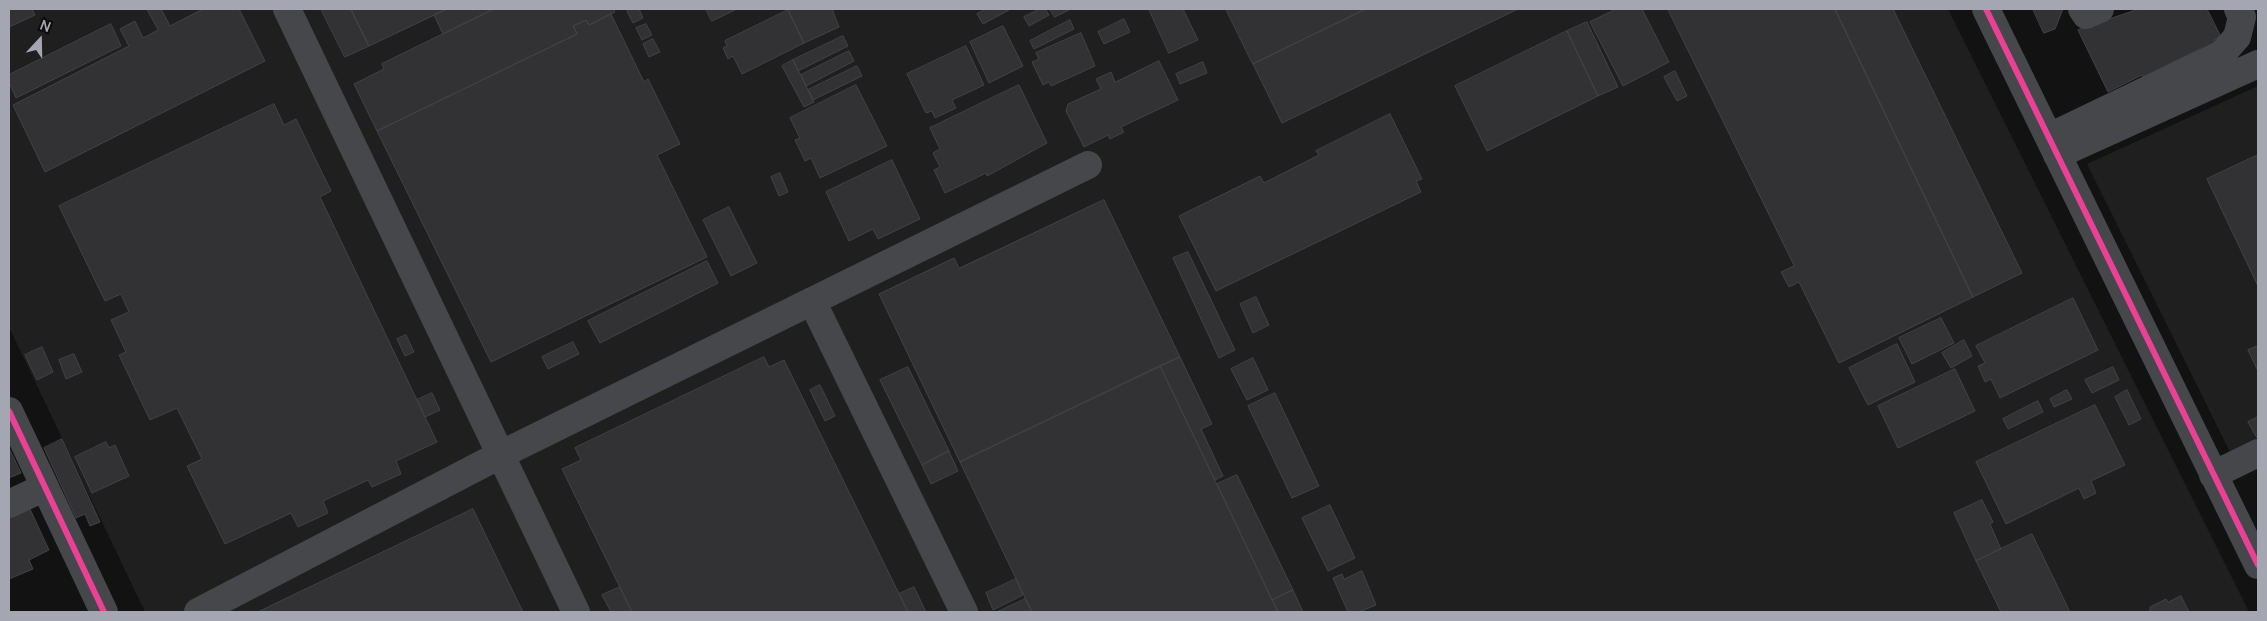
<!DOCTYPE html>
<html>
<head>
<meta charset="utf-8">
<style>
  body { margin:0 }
  #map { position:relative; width:2267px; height:621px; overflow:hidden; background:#121212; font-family:Manrope,sans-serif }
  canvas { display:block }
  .frame { position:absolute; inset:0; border:10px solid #a4a7b2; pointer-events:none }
  .north { position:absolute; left:15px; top:15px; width:50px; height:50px; -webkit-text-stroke:4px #0c0c0d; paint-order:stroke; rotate:21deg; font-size:14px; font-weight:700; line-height:20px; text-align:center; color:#a4a7b2 }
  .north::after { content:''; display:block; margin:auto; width:18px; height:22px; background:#a4a7b2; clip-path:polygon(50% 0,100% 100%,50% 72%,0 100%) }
</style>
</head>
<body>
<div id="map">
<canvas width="2267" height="621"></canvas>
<div class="frame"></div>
<div class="north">N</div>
</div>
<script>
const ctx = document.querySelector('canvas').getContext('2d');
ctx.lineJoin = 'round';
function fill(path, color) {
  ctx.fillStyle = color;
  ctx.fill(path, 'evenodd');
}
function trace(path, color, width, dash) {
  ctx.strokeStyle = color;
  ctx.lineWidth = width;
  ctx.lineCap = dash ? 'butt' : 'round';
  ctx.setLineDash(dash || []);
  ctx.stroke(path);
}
const built = new Path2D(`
  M9 9H1948L2249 612H145L9 327Z
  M2258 86V443L2232 456 2087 164Z`);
const building = new Path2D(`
  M9 9H32L35 15 9 27Z
  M147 9H161L170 26 203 9H239L265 61 45 172 13 105 129 46 120 29 135 21 143 38 158 30Z
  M321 9H351L369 46 345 57Z
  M351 9H447L369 46Z
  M447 9H494L443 34 434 15Z
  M494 9H613L615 12 589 25 586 20 573 26 577 34 377 131 354 84 384 69 382 64Z
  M631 9H639L643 18 633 23 627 11Z
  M706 9H737L712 21Z
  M792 9H832L839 27 804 43 788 10Z
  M986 9H1008L1009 10 983 24 977 14Z
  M1040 9H1045L1049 15 1029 26 1024 17Z
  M1050 9H1069V10L1055 17Z
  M1149 9H1183L1198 40 1169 53Z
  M1226 9H1366L1253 64Z
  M1366 9H1518L1282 123 1253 64Z
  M1617 9H1642L1669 62 1623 86 1590 22Z
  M1668 9H1835L1973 297 1839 363 1799 282 1789 287 1781 272 1794 266Z
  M1835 9H1893L2022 273 1973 297Z
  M2033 9H2063L2055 29 2044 33Z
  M2139 9H2207L2221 37 2214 40 2219 50 2203 57 2199 49 2166 66 2147 84 2142 75 2108 92 2078 30Z
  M788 10 804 43 742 74 733 56 728 59 723 48 727 46 725 41Z
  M611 14 644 82 648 79 680 144 657 155 707 257 491 362 377 131 577 34 573 26 586 20 589 25Z
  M1124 19 1130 32 1104 44 1098 32Z
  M1070 20 1074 29 1034 49 1030 41Z
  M1587 22 1618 87 1598 96 1567 31Z
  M111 24 121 46 16 98 9 82V75Z
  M646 24 652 35 642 40 636 28Z
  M1003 26 1023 66 989 83 970 42Z
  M1567 31 1598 96 1487 151 1455 86Z
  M1081 33 1095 66 1051 86 1049 82 1043 85 1032 62 1039 59 1036 53Z
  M843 36 848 46 798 71 793 60Z
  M653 39 660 52 649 57 643 44Z
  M966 46 984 85 952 100 956 108 935 118 932 111 926 113 907 74Z
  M849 51 854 61 806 86 801 75Z
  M793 60 814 102 804 107 782 66Z
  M1159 61 1178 100 1121 127 1124 132 1110 139 1108 135 1084 147 1066 111 1068 104 1101 89 1096 79 1111 72 1115 82Z
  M1203 62 1207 73 1180 84 1176 74Z
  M857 66 862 76 813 100 808 90Z
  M1675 71 1687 96 1677 101 1664 77Z
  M856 85 887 146 820 178 811 158 805 161 795 140 800 138 790 118Z
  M1019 85 1047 143 987 176 986 173 945 193 934 170 940 167 933 153 940 149 930 128Z
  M274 104 284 125 296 119 331 191 320 197 437 442 396 461 401 474 372 487 368 480 323 501 328 513 298 527 291 513 225 544 187 466 202 459 177 408 150 420 119 355 126 352 111 320 129 312 121 294 105 301 59 206Z
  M1390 114 1422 179 1416 181 1421 192 1216 291 1179 216 1260 176 1264 183 1319 155 1316 151Z
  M2258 155V286L2207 179Z
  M892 160 920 219 878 239 873 229 849 241 826 192Z
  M780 173 788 192 779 196 771 177Z
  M1104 200 1180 357 960 462 879 294 954 258 959 268Z
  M729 207 757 263 731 276 703 220Z
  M1188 252 1235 350 1219 358 1173 258Z
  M707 261 718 283 600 343 588 321Z
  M1256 297 1269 325 1253 333 1240 304Z
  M2073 298 2098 350 2000 398 1991 379 1985 382 1978 366 1985 363 1976 346Z
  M1941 318 1954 343 1912 364 1899 338Z
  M406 335 414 352 405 356 397 339Z
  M1964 340 1972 356 1951 368 1942 353Z
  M573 342 579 354 548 369 542 357Z
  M1897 344 1915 382 1868 405 1849 368Z
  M2258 346V371L2248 350Z
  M42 347 53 372 37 380 25 355Z
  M74 354 82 372 66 379 59 360Z
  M764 357 769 367 784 360 908 612H632L562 469 581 460 575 448Z
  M1180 357 1212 424 1201 429 1223 476 1215 480 1160 366Z
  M1253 358 1268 390 1247 400 1231 369Z
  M1160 366 1278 612H1032L960 462Z
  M908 367 949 451 922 465 880 380Z
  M2113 367 2119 380 2092 393 2085 380Z
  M1955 369 1975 411 1898 448 1878 406Z
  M820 385 835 416 825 421 810 390Z
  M2067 390 2072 399 2054 407 2050 399Z
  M2127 390 2141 419 2129 425 2115 397Z
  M432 393 440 410 425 417 417 400Z
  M1275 393 1319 486 1292 498 1248 406Z
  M2038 401 2043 412 2008 429 2003 419Z
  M2095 405 2125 465 2091 481 2096 493 2084 499 2079 488 2006 524 1976 462Z
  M2258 417V438H2257L2248 422Z
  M62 439 100 522 90 526 85 514 76 518 44 448Z
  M106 442 109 448 115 445 129 476 92 493 75 457Z
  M9 448 21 473 9 478Z
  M949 451 958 471 931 484 922 465Z
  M1237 475 1293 590 1272 600 1217 484Z
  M1982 500 1993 522 1990 524 2001 549 1976 561 1954 513Z
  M1330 505 1355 558 1328 571 1302 518Z
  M30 509 49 550 29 560 33 569 9 579V520Z
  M473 509 523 612H258Z
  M2032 534 2070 612H2001L1976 561Z
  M1362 571 1376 605 1359 612H1348L1333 578 1342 574 1344 579Z
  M1016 579 1023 595 993 610 986 593Z
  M620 587 632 612H611L602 595Z
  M914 587 926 612H908L899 594Z
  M1293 590 1303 612H1278L1272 600Z
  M2181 596 2189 612H2150V607L2166 599 2168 602Z
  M1025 599 1032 612H997Z`);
const minor = new Path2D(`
  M287 9 576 612
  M1986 9 2258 565
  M2082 9 2086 15 2100 9
  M2049 137 2222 54 2237 37 2242 17 2238 9
  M2057 155 2258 64
  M812 301 964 612
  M9 411 104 612
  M2213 475 2258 453
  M9 504 45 487
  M198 612 500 455 1088 165`);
const cycleway = new Path2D(`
  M1986 9 2258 565
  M9 411 104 612`);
fill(built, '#1f1f20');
fill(building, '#323235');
trace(building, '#414245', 1);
trace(minor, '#46474b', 28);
trace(cycleway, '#ea4096', 6);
</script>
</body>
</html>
